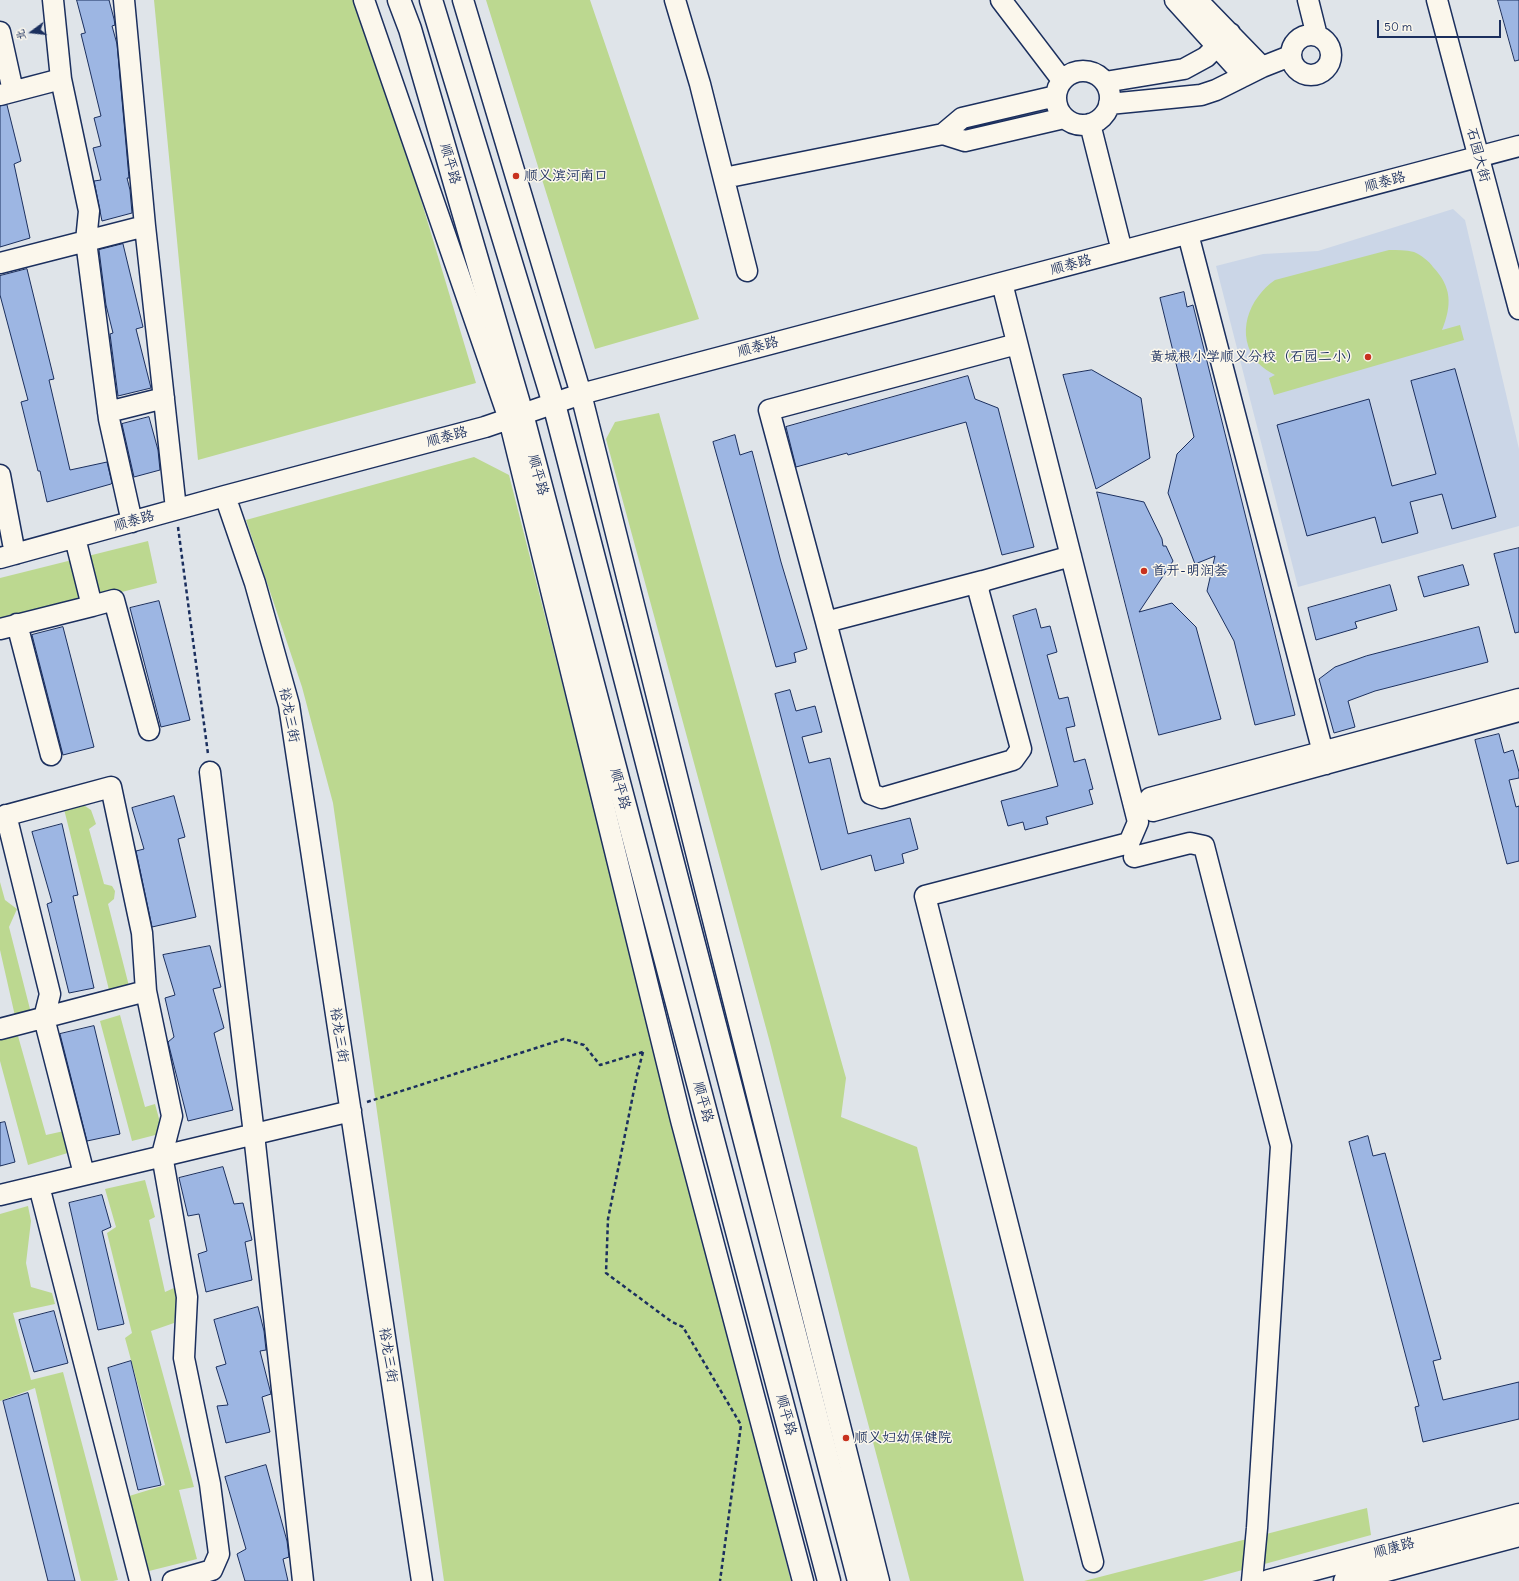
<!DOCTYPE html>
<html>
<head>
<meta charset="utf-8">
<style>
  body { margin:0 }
  #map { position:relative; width:1519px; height:1581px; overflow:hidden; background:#dfe4e9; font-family:Delius,"LXGW WenKai TC",sans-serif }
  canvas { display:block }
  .north { position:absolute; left:12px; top:12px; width:40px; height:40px; -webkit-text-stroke:3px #fbf7ec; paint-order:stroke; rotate:255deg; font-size:11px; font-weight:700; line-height:16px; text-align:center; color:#1b2f5e }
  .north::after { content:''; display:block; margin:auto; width:14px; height:18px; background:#1b2f5e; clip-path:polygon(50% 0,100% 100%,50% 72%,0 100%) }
  .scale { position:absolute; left:1377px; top:20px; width:124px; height:18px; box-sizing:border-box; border:2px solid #1b2f5e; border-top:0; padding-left:5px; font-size:12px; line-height:14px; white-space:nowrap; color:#1b2f5e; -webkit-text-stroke:3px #fbf7ec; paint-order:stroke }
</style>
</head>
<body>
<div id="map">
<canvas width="1519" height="1581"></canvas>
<div class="north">北</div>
<div class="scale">50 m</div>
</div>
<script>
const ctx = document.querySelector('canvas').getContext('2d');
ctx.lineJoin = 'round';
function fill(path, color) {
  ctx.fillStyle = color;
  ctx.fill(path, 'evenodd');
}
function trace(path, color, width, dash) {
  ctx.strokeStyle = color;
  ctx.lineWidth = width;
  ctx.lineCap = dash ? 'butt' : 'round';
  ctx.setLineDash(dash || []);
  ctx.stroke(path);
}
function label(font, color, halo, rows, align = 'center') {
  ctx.font = font + ' Delius,"LXGW WenKai TC",sans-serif';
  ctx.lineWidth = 3;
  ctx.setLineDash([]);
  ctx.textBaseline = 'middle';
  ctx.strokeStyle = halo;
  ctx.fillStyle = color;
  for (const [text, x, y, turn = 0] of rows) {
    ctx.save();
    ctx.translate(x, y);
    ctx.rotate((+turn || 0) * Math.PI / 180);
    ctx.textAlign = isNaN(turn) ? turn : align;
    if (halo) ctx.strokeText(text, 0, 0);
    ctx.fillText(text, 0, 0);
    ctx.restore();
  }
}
const built = new Path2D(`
  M1453 209 1465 220 1519 449V526L1298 587 1216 266 1263 254 1318 251Z`);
const green = new Path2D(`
  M154 0H361L476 383 198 460Z
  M486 0H590L699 319 595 349Z
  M1389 250C1397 250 1406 250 1414 252 1421 255 1429 261 1433 267 1452 287 1452 305 1442 330L1460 325 1464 340 1274 395 1269 378 1275 375C1269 372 1263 368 1258 363 1234 335 1249 298 1275 280Z
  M659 413 846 1078 841 1117 917 1147 1024 1581H910L849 1352 769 1039 606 439 615 422Z
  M474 457 509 475 791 1581H444L333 803 302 687 246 520Z
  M148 541 157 583 0 623V578Z
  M79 802 91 810 96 824 89 829 104 884 112 886 115 891 114 899 108 904 130 990 110 994 64 809Z
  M0 882 5 900 17 909 9 927 31 1013 15 1016 0 950Z
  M120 1015 145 1107 155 1104 163 1133 132 1141 100 1021Z
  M18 1036 46 1135 64 1131 71 1152 28 1165 0 1061V1040Z
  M145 1180 155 1217 149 1220 165 1292 174 1288 178 1295 174 1323 151 1331 194 1487 179 1490 197 1559 145 1572 126 1497 165 1485 125 1338 132 1333 107 1233 116 1227 105 1189Z
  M28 1206 31 1221 26 1263 31 1287 52 1293 55 1304 13 1313 31 1380 63 1372 118 1580 113 1581H81L35 1388 0 1401V1214Z
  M1367 1508 1371 1535 1202 1581H1084Z`);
const building = new Path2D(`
  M77 0H109L114 19 115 25 112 26 117 44 129 178H127L130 190 132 213 102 221 94 181 101 180 93 148 101 146 94 118 101 116 81 34 85 33Z
  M1498 0H1519V60L1515 61Z
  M7 105 21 161 14 164 30 238 0 247V106Z
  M123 244 143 327 136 329 151 388 118 396 110 334 113 333 106 305 99 250Z
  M27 269 54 379 49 380 70 470 107 462 112 483 111 484 47 502 40 471H38L21 402 28 400 0 295V276Z
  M1184 292 1187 307 1193 305 1295 715 1255 725 1234 641 1207 591 1215 556 1195 564 1168 493 1177 454 1194 437 1160 298Z
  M1455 369 1496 517 1452 529 1442 494 1410 502 1418 533 1382 543 1375 517 1307 536 1277 425 1369 399 1392 486 1436 474 1411 381Z
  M1092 370 1141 398 1150 458 1096 489 1063 375Z
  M968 376 975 399 998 408 1034 547 1002 555 966 422 848 455 847 453 796 467 786 427Z
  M149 417 158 450 160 470 134 477 122 424Z
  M735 435 740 455 752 451 781 562 807 649 794 653 796 662 776 667 713 442Z
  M1097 492 1144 502 1162 539 1163 546H1166L1173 561 1139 612 1172 603 1196 627 1221 719 1159 735Z
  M1519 548V632L1515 633 1494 554Z
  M1463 565 1469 585 1424 597 1418 577Z
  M1390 585 1397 610 1355 622 1357 628 1316 640 1308 608Z
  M159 601 190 720 161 727 130 608Z
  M1036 609 1041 628 1050 626 1057 652 1047 655 1059 699 1068 697 1075 726 1066 728 1074 762 1085 759 1093 789 1089 790 1093 804 1046 817 1048 824 1025 830 1023 822 1008 826 1001 801 1058 786 1013 616Z
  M63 627 94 747 63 755 32 635Z
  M1479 627 1488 662 1375 691 1348 701 1355 727 1334 733 1319 679 1335 667 1366 656Z
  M790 690 796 711 815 706 822 732 802 737 809 763 830 758 848 834 910 818 918 849 902 854 904 863 875 871 871 855 821 870 775 694Z
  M1499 734 1504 753 1513 750 1519 772V778L1509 780 1516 807 1519 806V861L1507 864 1475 740Z
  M174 796 185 837 178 839 196 917 152 927 136 851 144 849 132 808Z
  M62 824 78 895 73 896 94 988 69 993 47 904 52 902 32 832Z
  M210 946 221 987 213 989 224 1028 214 1033 233 1110 188 1121 168 1042 174 1037 165 998 175 995 163 955Z
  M94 1026 120 1134 87 1141 60 1034Z
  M5 1122 15 1162 0 1166V1123Z
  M1368 1136 1373 1156 1385 1153 1441 1359 1433 1361 1443 1400 1519 1382V1419L1423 1442 1415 1407 1419 1406 1349 1142Z
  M223 1167 234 1204 243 1203 252 1240 245 1242 252 1280 206 1292 198 1254 207 1251 199 1214 188 1216 179 1178Z
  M102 1195 111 1227 102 1231 124 1324 98 1330 69 1203Z
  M258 1307 264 1331 266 1350 260 1351 271 1394 262 1397 270 1432 226 1443 217 1406 228 1405 216 1367 226 1364 214 1320Z
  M54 1311 68 1363 34 1372 19 1320Z
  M131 1361 161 1485 138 1490 108 1368Z
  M28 1393 75 1581H48L3 1401Z
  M266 1465 287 1541 289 1557 283 1559 288 1581H245L237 1554 246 1549 225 1477Z`);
const path = new Path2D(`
  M178 527 208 754
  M643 1052 637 1075 608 1219 606 1273 672 1322 683 1327 741 1425 720 1581
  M367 1102 564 1039 584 1045 600 1065 643 1052`);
const minor = new Path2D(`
  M53 0 61 79 89 211 86 241 109 419 132 522
  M124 0 145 226 176 509
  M364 0 509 419 681 1120 803 1581
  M463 0 581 394 879 1581
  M675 0 700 84 747 271
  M1001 0 1062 80
  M1175 0 1244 76
  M1197 0 1262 67
  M1308 0 1317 36
  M1437 0 1519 309
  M0 32 13 91
  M1291 55a20 20 0 1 1 40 0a20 20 0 1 1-40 0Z
  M1056 98a27 27 0 1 1 54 0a27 27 0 1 1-54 0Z
  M1105 82 1184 69 1206 57 1230 33
  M0 95 61 79
  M1056 96 962 118 943 134 965 141 1064 118
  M1109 104 1201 95 1216 90 1262 67 1290 56
  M1090 124 1122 251
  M724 178 943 134
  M1188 234 1326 764
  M0 263 145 226
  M1002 283 1138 822 1129 843 925 896 1093 1562
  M108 412 164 398
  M0 475 15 554
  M225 496 255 583 289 705 422 1581
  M0 558 225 496 485 427 581 394 1519 146
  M983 581 826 622 871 794 882 798 1013 760 1021 749 978 589 983 581 1071 556
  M92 606 114 600 149 730
  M826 622 769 410 1017 344
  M17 624 51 755
  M0 629 92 606 75 538
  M1519 699 1150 798 1153 811 1519 711
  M210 772 254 1134 303 1581
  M6 815 50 994 44 1018 84 1174
  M0 817 111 787 142 933 146 991
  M1134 857 1190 843 1204 846 1281 1146 1257 1528 1252 1581
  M0 1029 146 991 172 1116 162 1155 187 1297 184 1358 210 1484 219 1554 212 1570 173 1581
  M39 1186 140 1581
  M0 1195 351 1111`);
const major = new Path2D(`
  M399 0 410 29 522 414 829 1581
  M431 0 554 404 859 1581
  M1269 1581 1519 1515
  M1345 1581 1519 1535`);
const markers = [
  [516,176,4,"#c8321e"],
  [1368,357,4,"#c8321e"],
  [1144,571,4,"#c8321e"],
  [846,1438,4,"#c8321e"]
];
const streetNames = [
  ["石园大街",1478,155,75],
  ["顺平路",450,164,74],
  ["顺泰路",1385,182,-15],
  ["顺泰路",1071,265,-15],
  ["顺泰路",758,347,-15],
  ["顺泰路",447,437,-15],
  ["顺平路",538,475,75],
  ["顺泰路",134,521,-16],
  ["裕龙三街",289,715,79],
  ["顺平路",620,789,75],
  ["裕龙三街",339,1035,81],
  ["顺平路",703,1102,75],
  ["裕龙三街",388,1355,81],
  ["顺平路",786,1415,75],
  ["顺康路",1394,1548,-15]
];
const poiNames = [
  ["顺义滨河南口",524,176],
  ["黄城根小学顺义分校（石园二小）",1360,357,"right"],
  ["首开-明润荟",1152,571],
  ["顺义妇幼保健院",854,1438]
];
fill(built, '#cbd6e7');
fill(green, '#bcd890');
fill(building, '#9db6e3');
trace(building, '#1b2f5e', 1);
trace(minor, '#1b2f5e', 23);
trace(major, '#1b2f5e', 25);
trace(path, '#1b2f5e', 2.5, [4, 3]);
trace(minor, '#fbf7ec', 20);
trace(major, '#fbf7ec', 22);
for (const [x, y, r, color] of markers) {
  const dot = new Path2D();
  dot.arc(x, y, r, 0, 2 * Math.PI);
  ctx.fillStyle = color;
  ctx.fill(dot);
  trace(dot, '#fbf7ec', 1.5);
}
label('14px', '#1b2f5e', '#fbf7ec', streetNames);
label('14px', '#1b2f5e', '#fbf7ec', poiNames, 'left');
</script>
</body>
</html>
